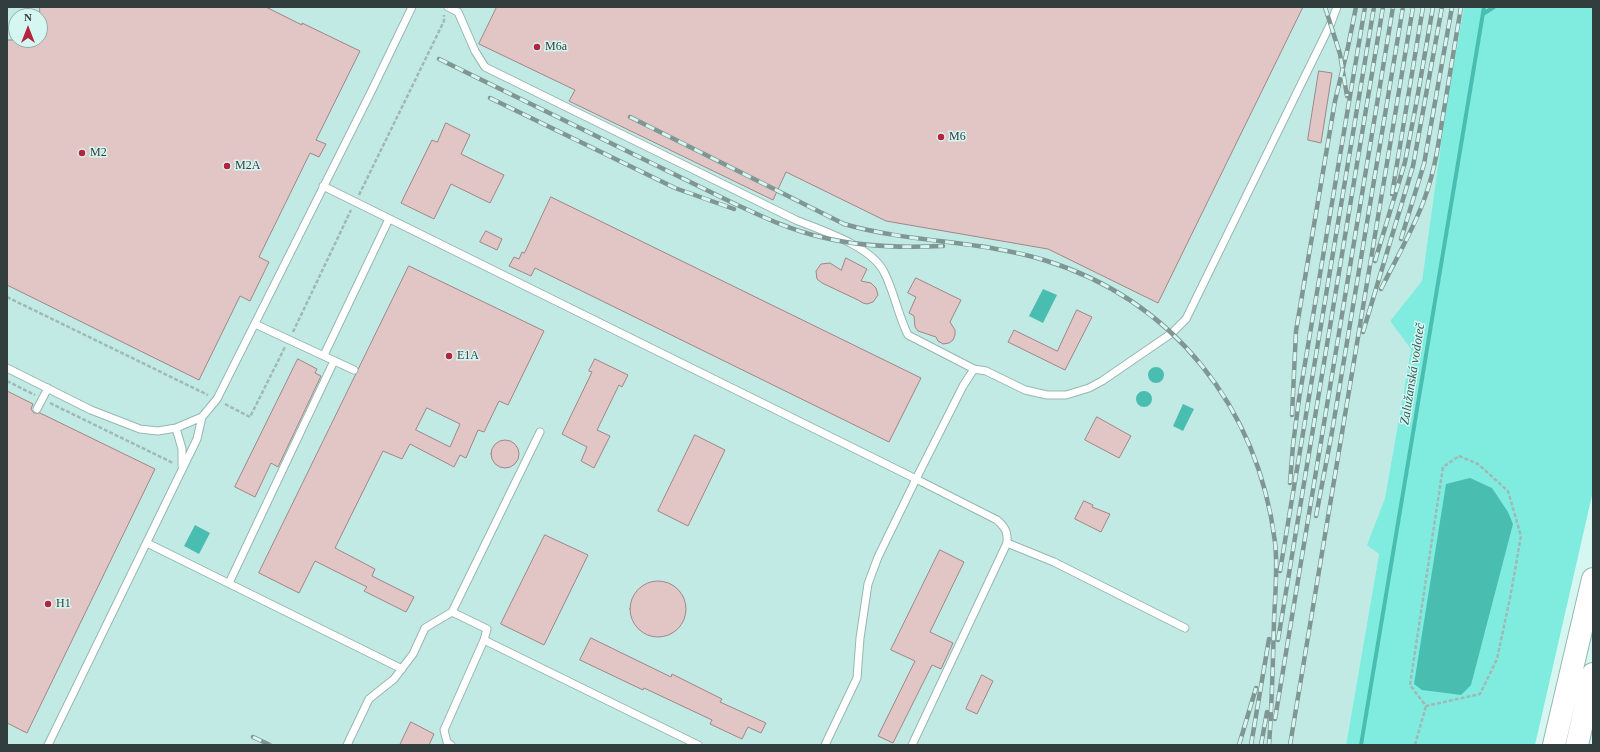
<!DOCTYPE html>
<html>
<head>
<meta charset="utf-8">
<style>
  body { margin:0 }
  #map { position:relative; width:1600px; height:752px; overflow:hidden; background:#d6f6f1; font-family:"Times New Roman",serif }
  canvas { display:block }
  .frame { position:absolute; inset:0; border:8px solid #323e3d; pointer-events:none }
  .north { position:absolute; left:8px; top:8px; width:40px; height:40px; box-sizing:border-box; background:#d6f6f1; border:1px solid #94aca9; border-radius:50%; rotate:0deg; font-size:11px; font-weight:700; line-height:16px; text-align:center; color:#323e3d }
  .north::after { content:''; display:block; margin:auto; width:14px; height:18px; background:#b5233d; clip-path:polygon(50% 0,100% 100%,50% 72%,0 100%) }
</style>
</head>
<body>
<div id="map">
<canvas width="1600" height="752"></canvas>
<div class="frame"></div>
<div class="north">N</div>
</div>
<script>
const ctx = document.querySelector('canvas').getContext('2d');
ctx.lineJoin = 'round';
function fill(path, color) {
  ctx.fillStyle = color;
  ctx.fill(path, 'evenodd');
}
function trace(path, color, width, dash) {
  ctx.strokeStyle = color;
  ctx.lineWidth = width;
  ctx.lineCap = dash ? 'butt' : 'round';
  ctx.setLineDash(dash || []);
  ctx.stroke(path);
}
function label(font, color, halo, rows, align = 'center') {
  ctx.font = font + ' "Times New Roman",serif';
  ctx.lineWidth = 3;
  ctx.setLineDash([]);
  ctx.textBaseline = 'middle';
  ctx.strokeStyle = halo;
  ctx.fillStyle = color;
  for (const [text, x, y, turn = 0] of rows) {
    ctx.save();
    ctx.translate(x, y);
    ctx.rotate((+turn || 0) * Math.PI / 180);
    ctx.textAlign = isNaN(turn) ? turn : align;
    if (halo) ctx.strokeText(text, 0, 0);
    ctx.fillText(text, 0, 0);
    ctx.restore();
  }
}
const built = new Path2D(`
  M7 7H1464L1446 107 1422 282 1390 321 1411 348 1385 498 1368 545 1379 554 1346 745H7ZM16 16H40V40H16Z`);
const green = new Path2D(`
  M1464 7H1593V491L1535 745H1346L1379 554 1367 545 1385 498 1411 349 1390 321 1422 281 1446 107Z`);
const water = new Path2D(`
  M1043 289 1057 295 1043 323 1029 316Z
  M1148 375a8 8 0 1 1 16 0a8 8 0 1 1-16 0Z
  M1136 399a8 8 0 1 1 16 0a8 8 0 1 1-16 0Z
  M1183 404 1194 409 1183 431 1173 426Z
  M1470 478 1492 488 1508 512 1513 524 1471 685 1461 695 1422 690 1414 684 1446 484Z
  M195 525 210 533 199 554 184 546Z`);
const stream = new Path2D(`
  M1483 14 1494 7
  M1361 745 1484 7`);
const building = new Path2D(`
  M40 7H266L302 25V23L360 51 316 140 326 144 319 157 310 153 259 257 269 262 250 301 240 296 199 380 7 285V40H40Z
  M497 7H1303L1158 303 1048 249 886 221 786 172 773 200 569 101 575 90 479 44Z
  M1319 71 1332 73 1321 143 1308 140Z
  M446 123 470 135 461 154 504 175 490 203 451 184 434 219 401 203 432 140 437 142Z
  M551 197 921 378 889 442 535 268 531 276 509 266 514 257 519 259 522 252 524 253Z
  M486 231 502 239 497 250 480 242Z
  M846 258 867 269 861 281 871 283 876 288 878 295 873 302 867 304 863 303 858 300 822 283 817 279 816 271 821 264 830 263 841 270Z
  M409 266 544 331 508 405 499 401 484 432 478 430 466 458 460 455 454 467 410 444 402 459 383 451 335 548 375 569 372 576 414 597 406 612 364 591 367 587 315 561 299 593 259 573ZM427 408 460 424 450 447 416 430Z
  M916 278 961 300 950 322 955 330V335L953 340 949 343 943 344 938 341 936 337 918 331 915 327 914 316 909 313 916 297 908 293Z
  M1077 310 1092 317 1065 370 1008 342 1014 330 1057 351Z
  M298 359 317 369 315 373 321 376 278 467 271 463 255 497 235 487Z
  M595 359 628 375 622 387 619 385 597 430 610 436 594 468 581 461 587 447 562 434 592 372 589 371Z
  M7 391 33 404 31 409 34 413H40L155 469 27 733 7 723Z
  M1097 417 1131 436 1119 458 1085 440Z
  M695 435 725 450 688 526 658 511Z
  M491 454a14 14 0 1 1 28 0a14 14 0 1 1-28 0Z
  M1084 501 1093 505 1092 507 1110 514 1101 532 1075 519Z
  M545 535 588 555 544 645 501 624Z
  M940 550 964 562 930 632 953 643 941 669 932 665 893 743 878 736 915 661 891 650Z
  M630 609a28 28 0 1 1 56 0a28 28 0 1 1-56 0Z
  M591 638 671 677 672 674 722 699 720 702 766 723 761 733 748 727 742 739 710 724 712 720 644 688 643 690 580 660Z
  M982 675 993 681 977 714 966 709Z
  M411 722 434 734 429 745H400Z`);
const path = new Path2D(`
  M359 195 444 21V15
  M7 297 208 395
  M293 332 351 210
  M7 381 35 395
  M50 403 173 463
  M225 404 250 417 285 347
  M1459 456 1478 464 1508 491 1521 536 1510 598 1497 659 1480 694 1426 706 1410 685 1443 467Z
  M1415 745 1426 706`);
const lane = new Path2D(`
  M448 7 458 12 475 51 485 67 796 220C823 231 871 246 884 272 894 291 898 315 908 335L974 369 986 371 1025 390 1047 395H1066L1089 388 1102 381 1172 333 1186 319 1331 23 1337 7
  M323 186 916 479 878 557 868 584 860 638 857 678 825 745
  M255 324 354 370
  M324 355 389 219
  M7 368 91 410 140 429 158 431 176 428 202 417 217 399 372 90 412 7
  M37 409 48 388
  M176 428 182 449V466
  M147 543 402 669
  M1007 543 1054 562 1185 628
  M229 583 334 361
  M452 612 540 432
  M484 640 698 745
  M48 745 197 439 202 417
  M347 745 369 699 394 679 413 654 425 628 452 612 487 629 484 640 444 730 447 742 451 745
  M912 745 1007 543C1008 532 1005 527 997 520L916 479 963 386 974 369`);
const highway = new Path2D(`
  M1554 745 1593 579
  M1577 745 1593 674`);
const rail = new Path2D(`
  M1325 7 1340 54 1347 96
  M439 59 733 203C761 216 790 230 821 237 861 247 902 248 943 246
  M490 98 675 188 734 209
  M630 117 844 224C909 243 979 240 1044 260 1174 300 1258 408 1275 542 1278 568 1275 595 1274 621 1273 663 1272 704 1269 745
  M1392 194 1423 7
  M1401 239 1424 164 1452 7
  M1375 261 1405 162 1416 105 1433 7
  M1381 289C1396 259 1413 230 1424 200 1430 184 1434 168 1437 152L1461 7
  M1363 332 1413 166 1442 7
  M1292 415 1296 331 1335 101 1348 47 1356 7
  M1290 483 1293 445 1299 399 1365 7
  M1316 516 1332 432 1403 7
  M1280 571 1374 7
  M1278 640 1383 7
  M1275 719 1393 7
  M253 737 270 745
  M1239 745 1256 688
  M1251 745 1269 639
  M1261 745 1267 712
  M1290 745 1413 7`);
const markers = [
  [537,47,4,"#b5233d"],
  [941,137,4,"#b5233d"],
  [82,153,4,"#b5233d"],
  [227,166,4,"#b5233d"],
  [449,356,4,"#b5233d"],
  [48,604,4,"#b5233d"]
];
const poiNames = [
  ["M6a",545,47],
  ["M6",949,137],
  ["M2",90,153],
  ["M2A",235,166],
  ["E1A",457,356],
  ["H1",56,604]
];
const waterNames = [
  ["Zalužanská vodoteč",1413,374,-81]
];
fill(built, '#c2eae4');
fill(green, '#80ece0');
fill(water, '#4abdb1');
trace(stream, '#4abdb1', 4);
fill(building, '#e2c5c5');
trace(building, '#a18687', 1);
trace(lane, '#98b6b1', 9);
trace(highway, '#98b6b1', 24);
trace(path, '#a0b9b6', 2.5, [4, 2]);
trace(lane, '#fff', 7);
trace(highway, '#fff', 22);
trace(rail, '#809693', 4.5);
trace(rail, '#d6f6f1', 3, [9]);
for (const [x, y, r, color] of markers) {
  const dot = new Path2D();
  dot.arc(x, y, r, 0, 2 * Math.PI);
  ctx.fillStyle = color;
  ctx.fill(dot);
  trace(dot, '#d6f6f1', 1.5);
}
label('12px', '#323e3d', '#d6f6f1', poiNames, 'left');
label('italic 13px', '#2d5d58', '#d6f6f1', waterNames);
</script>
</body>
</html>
